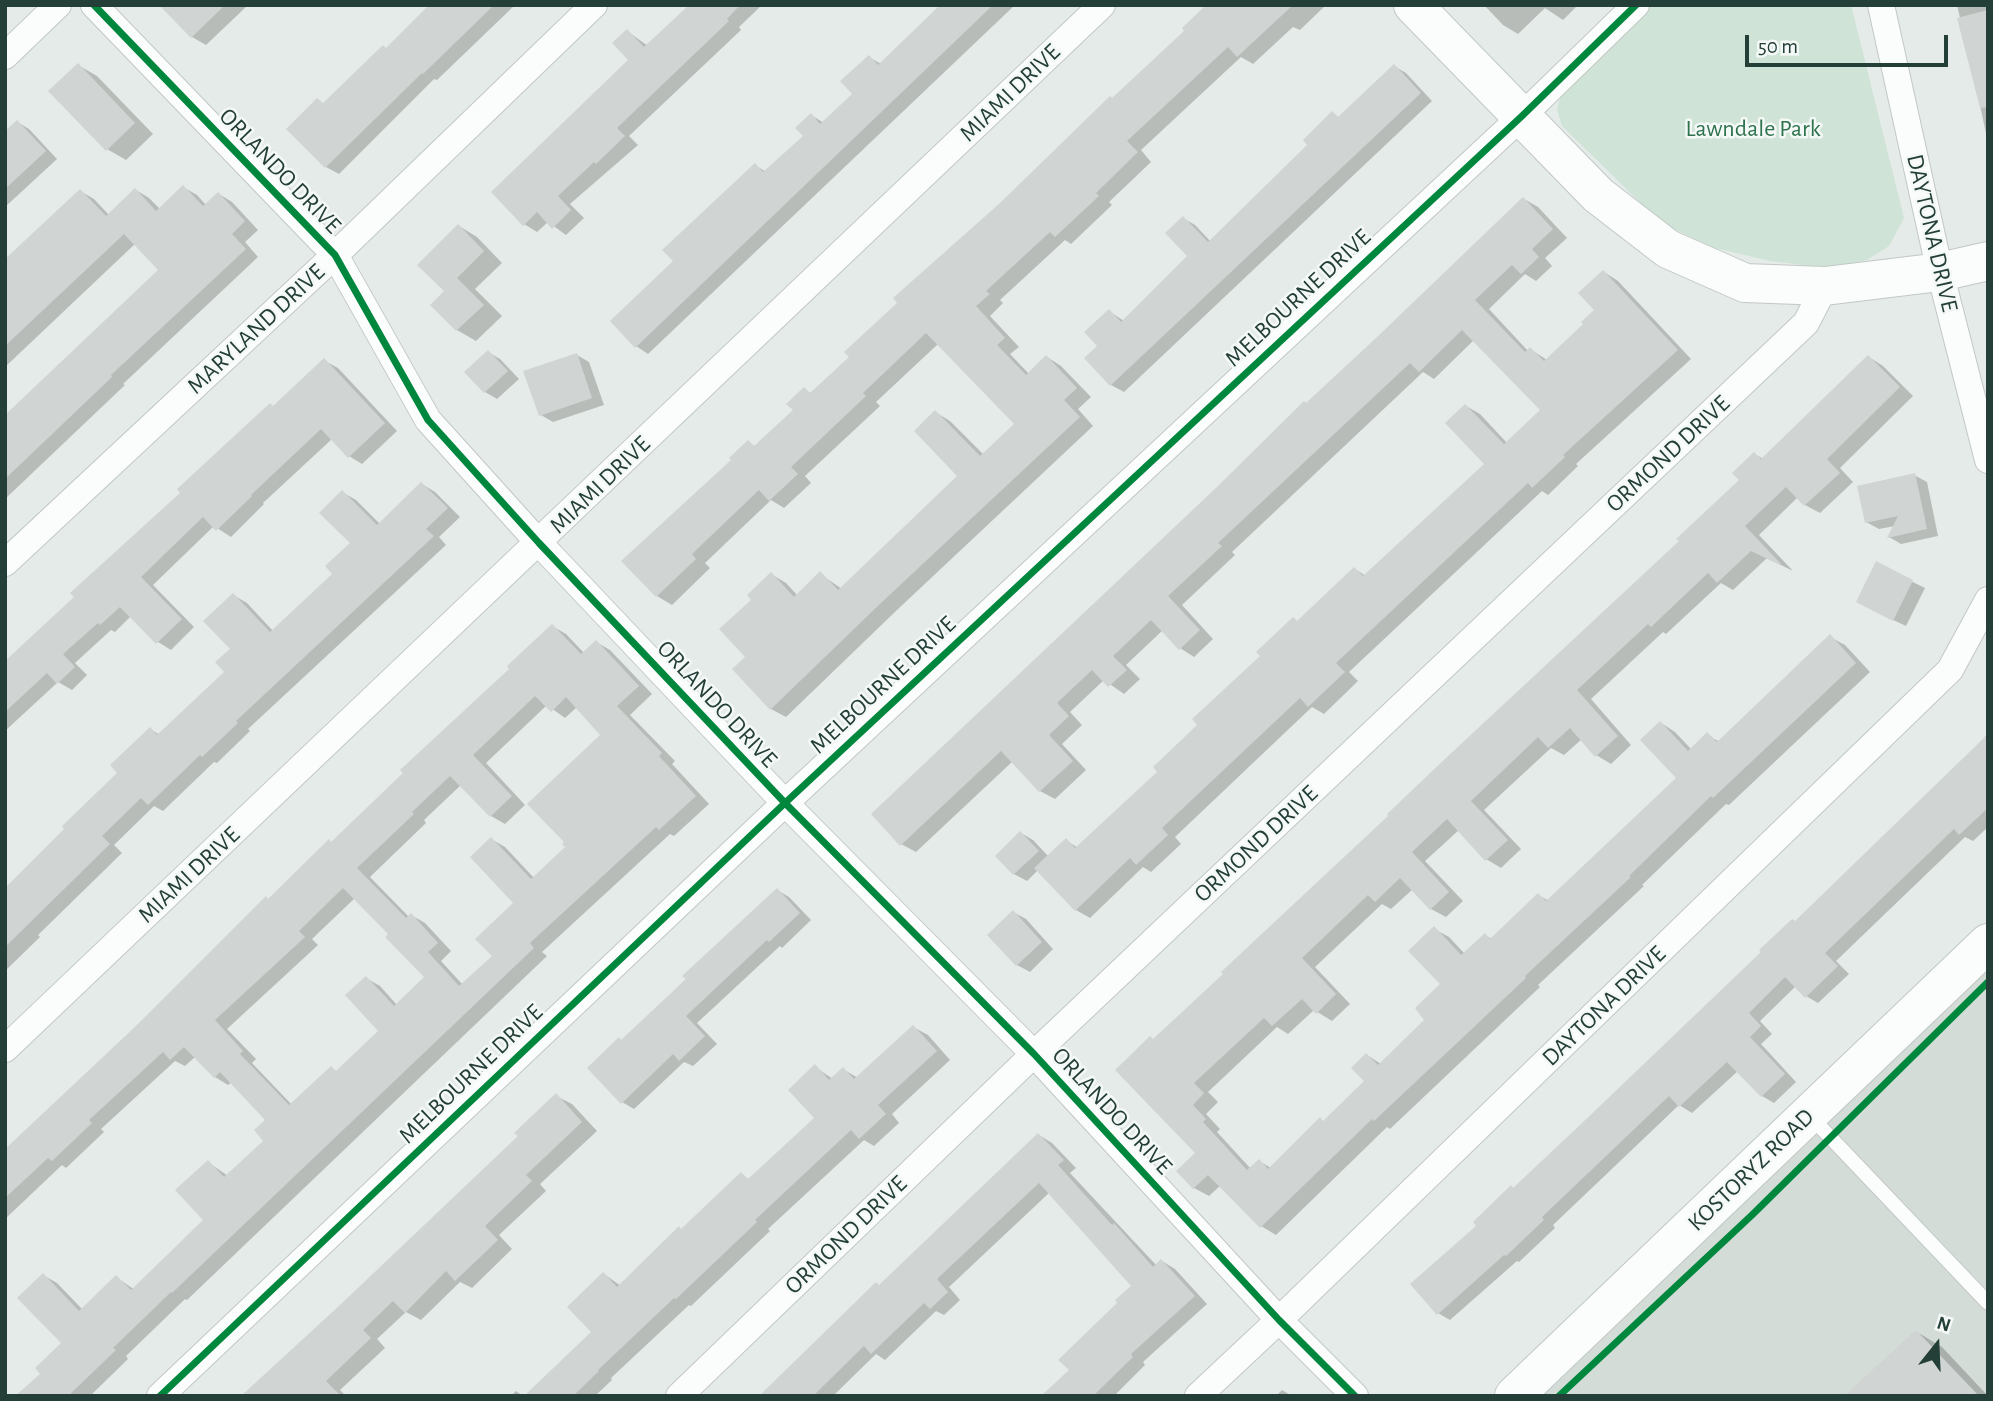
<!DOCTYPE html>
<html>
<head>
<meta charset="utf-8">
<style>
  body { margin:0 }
  #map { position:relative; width:1993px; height:1401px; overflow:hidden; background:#e5ebe8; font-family:"Alegreya Sans",sans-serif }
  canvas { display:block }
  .frame { position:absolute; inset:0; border:7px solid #243e38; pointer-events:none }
  .north { position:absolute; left:1902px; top:1310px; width:70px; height:70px; -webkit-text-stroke:5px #f4f9f7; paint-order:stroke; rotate:18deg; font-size:19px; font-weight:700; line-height:28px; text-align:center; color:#243e38 }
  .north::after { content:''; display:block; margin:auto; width:24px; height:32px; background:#243e38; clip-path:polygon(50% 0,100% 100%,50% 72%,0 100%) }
  .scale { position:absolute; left:1745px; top:35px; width:203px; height:32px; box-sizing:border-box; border:4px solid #243e38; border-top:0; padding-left:9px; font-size:21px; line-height:24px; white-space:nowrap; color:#243e38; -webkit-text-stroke:5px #f4f9f7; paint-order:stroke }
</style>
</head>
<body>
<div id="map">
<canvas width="1993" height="1401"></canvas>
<div class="frame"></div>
<div class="north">N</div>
<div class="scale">50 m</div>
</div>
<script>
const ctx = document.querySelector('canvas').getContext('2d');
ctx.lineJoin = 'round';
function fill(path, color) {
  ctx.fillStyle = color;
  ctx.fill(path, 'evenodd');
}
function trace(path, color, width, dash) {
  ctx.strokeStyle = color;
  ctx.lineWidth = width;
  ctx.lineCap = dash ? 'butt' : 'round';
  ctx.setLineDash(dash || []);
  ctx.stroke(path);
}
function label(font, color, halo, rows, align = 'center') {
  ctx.font = font + ' "Alegreya Sans",sans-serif';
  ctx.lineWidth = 5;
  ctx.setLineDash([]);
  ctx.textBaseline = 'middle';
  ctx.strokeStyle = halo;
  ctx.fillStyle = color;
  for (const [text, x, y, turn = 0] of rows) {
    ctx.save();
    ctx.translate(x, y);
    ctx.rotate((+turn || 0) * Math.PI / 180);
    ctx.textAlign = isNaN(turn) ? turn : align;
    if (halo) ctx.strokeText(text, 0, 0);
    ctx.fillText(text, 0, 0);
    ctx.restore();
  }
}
const built = new Path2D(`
  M1988 966V1396H1534Z`);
const green = new Path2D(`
  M1650 5H1851L1904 218 1889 246 1867 260 1829 268 1770 261 1715 248 1661 223 1562 126 1557 110 1562 89Z`);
const shadow = new Path2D(`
  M162 5H248L206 45 192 37Z
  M441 5H515L437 80 434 79 339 174 326 167 289 129 324 104 387 49Z
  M690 5H762L739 27 741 30 629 136 638 145 570 204 584 218 566 235 548 222 537 232 524 224 631 60 627 31 648 46Z
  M942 5H1015L648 354 636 346 676 261 755 165 766 172 805 136 811 115 824 123 854 94 869 57 881 64Z
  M1208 5 1325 6 1300 30 1293 27 1253 64 1241 57 1141 150 1151 162 1109 202 1112 205 1071 244 1065 240 1000 300 1003 303 990 316 1019 347 1010 354 1029 374 1047 357 1061 366 1091 397 1078 409 1093 426 897 610 786 717 771 709 747 657 753 600 771 574 786 583 798 596 820 574 842 589 960 476 935 412 950 421 984 455 1017 424 938 344 876 402 880 406 805 476 811 483 784 508 771 500 705 563 710 568 672 605 657 596 733 460 749 443 756 447 795 410 804 389 812 394 851 357 1073 138 1186 31Z
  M1484 5H1574L1576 7 1563 20 1545 8 1518 34 1503 25Z
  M1957 5H1988V143L1977 91Z
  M78 65 97 76 153 134 126 160 107 149Z
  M1394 66 1406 73 1432 101 1124 392 1111 385 1099 346 1109 311 1124 321 1190 256 1183 218 1195 225 1211 242 1310 145 1332 113 1340 118Z
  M17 122 29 129 57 159 5 207V133Z
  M183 187 197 195 206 205 219 194 232 202 258 230 245 242 258 257 123 384 125 385 5 499V418L160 270 136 243 5 367V262L80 191 94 199 109 215 136 190 149 198 160 209Z
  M1524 199 1538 207 1567 238 1545 258 1552 266 1536 281 1525 274 1489 309 1528 351 1530 349 1547 360 1586 324 1596 310 1604 272 1618 281 1691 359 1576 464 1578 466 1548 495 1542 491 1349 672 1358 681 1324 714 1312 707 1175 837 1181 844 1151 872 1143 867 1090 918 1076 910 1038 870 1027 881 1014 874 997 856 1021 833 1033 840 1049 857 1066 840 1078 848 1159 772 1200 725 1298 622 1355 569 1366 576 1486 464 1466 406 1480 414 1507 443 1542 410 1474 340 1434 379 1423 372 1232 552 1235 555 1182 605 1213 639 1194 657 1180 648 1163 630 1126 665 1140 679 1124 694 1104 680 1070 712 1082 725 1062 744 1086 770 1055 799 1040 791 1013 761 916 852 901 844 1307 405Z
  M459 226 477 237 502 263 475 289 502 316 476 341 457 330 433 305 447 291 445 290Z
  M488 352 500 359 519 379 497 399 485 392Z
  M577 355 589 362 604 405 553 422 541 415Z
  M1869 357 1883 366 1913 396 1840 468 1853 482 1820 513 1805 505 1798 497 1759 535 1793 571 1767 558 1733 590 1721 583 1666 634 1663 632 1591 699 1631 745 1611 764 1596 755 1582 739 1564 755 1551 748 1484 810 1521 849 1501 868 1486 859 1459 830 1425 861 1463 901 1446 917 1431 909 1413 889 1391 909 1382 904 1315 967 1350 1004 1332 1021 1314 1010 1288 1034 1277 1027 1208 1092 1218 1102 1206 1114 1220 1129 1217 1132 1251 1169 1259 1161 1271 1168 1325 1122 1366 1081 1367 1055 1381 1064 1427 1020 1442 984 1434 929 1449 937 1465 954 1485 935 1492 939 1538 895 1549 901 1679 778 1661 723 1675 732 1692 750 1707 735 1720 742 1830 637 1845 645 1870 672 1729 805 1726 804 1642 885 1644 886 1538 985 1540 987 1390 1129 1387 1127 1276 1235 1261 1226 1221 1185 1209 1196 1194 1188 1197 1154 1154 1041 1681 542 1742 480 1754 454 1764 459Z
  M325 361 338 368 397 431 362 464 349 456 332 439 263 503 264 504 231 537 214 526 153 585 194 627 171 650 158 642 131 616 115 632 111 630 75 663 87 675 72 690 58 682 5 731V663Z
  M1914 475 1927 482 1938 536 1901 544 1889 537 1895 526 1879 529 1866 522Z
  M422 484 435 492 460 517 439 537 446 545 248 729 250 731 217 763 214 762 163 811 154 806 114 845 122 853 38 935 40 937 5 971V891L120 773 150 729 160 735 226 672 232 649 233 595 247 603 273 631 335 574 352 543 342 492 356 500 380 524Z
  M1876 564 1925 588 1906 626 1870 609Z
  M552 626 566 634 584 653 596 642 610 650 652 694 630 715 675 761 672 764 709 804 674 836 670 834 542 952 547 956 187 1300 185 1299 126 1356 128 1359 90 1396H18L43 1374 63 1344 43 1275 57 1283 83 1310 116 1277 135 1290 205 1220 208 1162 228 1176 266 1141 267 1120 232 1082 228 1085 215 1077 195 1057 185 1066 175 1061 101 1129 104 1132 66 1168 62 1165 5 1219V1151L269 900 332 843 512 669ZM547 705 565 718 577 707 603 735 566 843 567 847 534 878 505 847 491 839 516 904 494 956 463 985 441 961 451 951 425 923 411 915 409 917 370 877 426 823 424 820 461 785 491 816 505 824 525 805 486 763ZM355 898 391 934 426 978 397 1005 380 986 366 978 381 1031 337 1072 332 1068 292 1105 252 1063 256 1059 227 1029 318 945 312 939Z
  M1988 733V827L1973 841 1965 837 1836 961 1849 974 1818 1003 1806 996 1796 986 1760 1021 1772 1034 1761 1044 1796 1082 1774 1103 1762 1096 1738 1071 1692 1113 1679 1105 1553 1225 1555 1228 1519 1262 1517 1261 1450 1320 1438 1313 1478 1226 1795 922 1977 747Z
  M777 890 789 897 811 920 782 948 780 946 697 1023 717 1044 693 1066 684 1062 634 1109 622 1102 623 1041Z
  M1013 912 1026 919 1053 949 1030 972 1017 965Z
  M913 1027 928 1035 950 1060 892 1114 899 1123 874 1146 864 1140 768 1229 770 1231 691 1306 689 1305 611 1378 612 1380 595 1396H526L593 1332 604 1274 621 1286 742 1175 750 1180 817 1118 815 1067 833 1079 843 1069 858 1078Z
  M556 1096 572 1104 597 1131 540 1184 546 1191 499 1235 512 1249 472 1288 460 1282 421 1320 406 1312 377 1339 385 1348 340 1390 346 1396H242L341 1307 520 1136Z
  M1039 1135 1052 1143 1076 1168 1070 1173 1157 1266 1162 1261 1175 1269 1207 1304 1143 1362 1145 1365 1114 1396H1043L1071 1370 1133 1287 1049 1193 949 1287 960 1300 944 1315 936 1311 885 1360 876 1354 833 1396H762Z
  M1917 1332 1942 1347 1988 1396H1847Z
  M1282 1390 1292 1396H1276Z
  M516 1391 523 1396H511Z`);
const building = new Path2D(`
  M159 5H225L191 38Z
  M429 5H494L423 74 422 73 325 168 286 129 317 98 323 103 383 45 386 48Z
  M689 5H740L727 19 729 21 617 128 625 136 596 164 594 162 558 196 571 210 552 229 537 212 523 226 491 192 628 60 612 43 627 29 644 47Z
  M940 5H993L635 348 610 321 673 261 662 250 755 163 763 172 803 136 795 128 811 113 820 124 852 94 840 81 869 55 878 65Z
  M1206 5H1293L1237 57 1228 47 1127 141 1138 152 1096 193 1099 196 1055 237 1050 232 986 291 990 294 976 306 1005 338 997 345 1026 375 1046 355 1077 388 1064 400 1080 417 882 602 770 710 732 669 745 657 719 629 751 600 747 595 771 572 794 597 820 571 838 590 957 476 914 431 935 410 980 456 1014 424 926 333 863 393 866 396 791 467 798 474 769 501 759 490 692 554 696 559 656 597 621 561 731 460 729 458 748 440 754 446 793 410 786 404 804 387 810 393 849 357 844 352 897 303 893 298 1000 203 1110 96 1112 98 1184 31 1182 28Z
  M1988 10V107L1980 108 1957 18Z
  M78 63 135 123 106 151 48 91Z
  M1394 64 1421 93 1110 386 1084 358 1097 346 1084 332 1109 309 1121 322 1187 256 1165 233 1183 216 1208 242 1307 145 1303 140 1332 111 1338 117Z
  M17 120 46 151 5 189V131Z
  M183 185 203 206 218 192 245 221 232 234 246 249 111 375 112 377 5 479V415L158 270 124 234 5 346V259L80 189 106 216 135 188 156 211Z
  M1523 197 1553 229 1532 249 1539 257 1521 274 1512 265 1475 300 1525 352 1530 347 1544 361 1583 324 1581 322 1594 310 1578 293 1603 270 1678 350 1563 455 1565 457 1532 488 1528 483 1336 663 1345 672 1308 707 1300 698 1162 828 1168 835 1136 865 1130 858 1075 911 1034 868 1066 838 1075 848 1157 772 1153 767 1197 725 1192 719 1260 656 1256 652 1293 617 1297 621 1354 567 1363 576 1484 464 1445 423 1465 404 1504 444 1540 410 1462 330 1419 372 1410 363 1218 543 1222 546 1168 596 1200 630 1179 650 1151 620 1113 656 1127 670 1108 687 1092 670 1057 703 1069 716 1049 735 1073 761 1039 792 1001 751 900 846 871 814 1218 486 1304 401 1306 403 1376 338Z
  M458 224 484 251 444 291 417 265Z
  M457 278 484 305 456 331 430 305Z
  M488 350 508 371 484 393 464 372Z
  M577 353 592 398 539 416 523 371Z
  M1868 355 1900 387 1827 459 1840 473 1804 506 1786 487 1745 526 1781 564 1780 565 1751 551 1717 583 1708 573 1651 627 1648 624 1577 690 1618 736 1595 757 1570 728 1548 748 1538 737 1471 801 1508 840 1485 861 1447 819 1412 852 1449 892 1430 910 1400 878 1375 902 1368 895 1302 958 1336 994 1316 1014 1302 999 1272 1026 1264 1018 1194 1083 1204 1093 1193 1105 1206 1119 1203 1122 1247 1170 1259 1159 1268 1169 1320 1117 1323 1121 1364 1081 1351 1068 1366 1053 1378 1065 1424 1020 1415 1008 1440 984 1408 951 1434 926 1461 955 1485 933 1490 939 1538 893 1546 901 1676 778 1640 740 1660 721 1688 751 1707 732 1717 742 1830 634 1856 663 1713 798 1711 796 1629 876 1631 877 1525 976 1526 978 1374 1121 1372 1119 1260 1228 1208 1175 1193 1189 1176 1171 1195 1153 1115 1070 1150 1036 1153 1039 1223 974 1221 972 1388 816 1387 814 1446 758 1679 541 1676 539 1739 480 1732 473 1754 452 1761 459Z
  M324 358 385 423 348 458 321 429 251 495 252 496 216 531 203 517 141 577 182 619 156 644 120 607 100 625 98 623 63 654 75 667 57 684 47 673 5 712V661L74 597 70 593 180 493 177 489 270 403 273 406Z
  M1915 473 1927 529 1887 538 1898 516 1865 523 1857 486Z
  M421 482 448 508 426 529 434 536 236 721 238 723 202 757 200 755 148 805 141 798 102 836 110 844 5 947V888L64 829 62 826 117 773 110 765 150 727 157 735 224 672 215 662 230 649 203 621 233 593 270 632 332 574 325 566 350 543 319 513 342 490 377 525Z
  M1876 561 1913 580 1893 621 1856 602Z
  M552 624 581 654 596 640 639 686 617 706 662 753 659 756 696 796 659 830 656 827 530 943 534 948 172 1293 171 1292 113 1348 116 1350 68 1396H15L40 1374 35 1368 61 1343 17 1298 43 1273 79 1311 116 1275 131 1290 203 1220 175 1190 208 1160 224 1177 263 1141 254 1130 265 1120 220 1072 214 1078 184 1047 170 1060 163 1052 89 1120 92 1123 52 1161 48 1158 5 1198V1149L137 1025 266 896 268 899 329 839 331 842 403 773 400 770 509 669 507 666ZM535 696 551 712 566 697 600 735 527 804 564 842 562 844 565 847 531 879 491 837 470 857 513 903 475 939 492 956 459 986 428 952 438 943 411 913 406 918 357 868 414 814 412 812 450 776 490 817 512 796 473 755ZM343 888 388 934 385 937 424 977 394 1006 366 976 345 995 378 1031 336 1071 331 1066 289 1105 240 1054 243 1051 215 1020 305 937 299 931Z
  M1988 734V808L1959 835 1954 829 1825 953 1838 966 1805 998 1785 977 1749 1013 1761 1026 1750 1037 1785 1074 1761 1097 1727 1062 1679 1107 1669 1096 1542 1217 1544 1220 1506 1256 1504 1255 1437 1315 1410 1284 1476 1226 1473 1222 1511 1185 1513 1188 1580 1125 1761 952 1759 950 1792 919 1795 921Z
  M1020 831 1039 851 1013 875 995 856Z
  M777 888 800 913 769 942 767 940 686 1016 705 1036 679 1061 673 1054 621 1104 587 1068 619 1037 621 1040 686 979 682 976Z
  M1013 910 1042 942 1016 966 987 935Z
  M913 1025 937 1051 878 1105 886 1114 859 1139 851 1130 755 1220 757 1222 676 1299 674 1298 598 1370 599 1371 573 1396H524L591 1332 567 1307 603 1272 617 1287 679 1226 681 1229 741 1172 748 1179 814 1118 788 1090 815 1064 829 1080 843 1067 854 1079Z
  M556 1093 582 1122 526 1175 532 1181 485 1226 498 1240 455 1281 446 1271 405 1313 393 1301 363 1330 371 1338 326 1381 341 1396H241L340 1305 518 1136 514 1133Z
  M1038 1133 1064 1160 1058 1165 1112 1225 1114 1223 1153 1267 1161 1259 1195 1296 1131 1354 1133 1357 1093 1396H1041L1069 1370 1058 1360 1117 1303 1115 1300 1131 1286 1039 1183 937 1279 948 1292 930 1309 924 1303 871 1354 864 1346 813 1396H759L876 1282 879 1285Z
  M1916 1330 1979 1396H1844Z`);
const lane = new Path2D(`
  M1810 1116 1988 1303`);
const street = new Path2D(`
  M94 5 335 255 428 420 539 543 785 803 1034 1054 1279 1320 1355 1396
  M1881 5 1940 272 1988 460
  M5 56 58 5
  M5 563 335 255 594 5
  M5 1049 1102 5
  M160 1396 785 803 1522 116 1636 5
  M679 1396 1034 1054 1806 323 1825 286
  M1198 1396 1279 1320 1950 670 1988 600`);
const secondary = new Path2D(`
  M1413 5 1598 195 1668 249 1745 283 1825 286 1940 272 1988 261
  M1514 1396 1988 943`);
const cycleway = new Path2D(`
  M94 5 335 255 428 420 539 543 785 803 1034 1054 1279 1320 1355 1396
  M160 1396 785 803 1522 116 1636 5
  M1559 1396 1752 1215 1988 982`);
const streetNames = [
  ["MIAMI DRIVE",1010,93,-44],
  ["ORLANDO DRIVE",280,171,46],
  ["DAYTONA DRIVE",1932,233,77],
  ["MELBOURNE DRIVE",1298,298,-43],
  ["MARYLAND DRIVE",256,329,-43],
  ["ORMOND DRIVE",1668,454,-43],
  ["MIAMI DRIVE",600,485,-44],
  ["MELBOURNE DRIVE",883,685,-43],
  ["ORLANDO DRIVE",717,704,47],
  ["ORMOND DRIVE",1256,844,-43],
  ["MIAMI DRIVE",189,875,-43],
  ["DAYTONA DRIVE",1604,1006,-44],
  ["MELBOURNE DRIVE",471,1074,-44],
  ["ORLANDO DRIVE",1112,1111,47],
  ["KOSTORYZ ROAD",1751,1170,-44],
  ["ORMOND DRIVE",846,1235,-44]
];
const parkNames = [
  ["Lawndale Park",1753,129]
];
fill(built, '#d4dcd8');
fill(green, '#cfe3d6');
fill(shadow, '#0003');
fill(building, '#d0d4d3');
trace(lane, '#c2c8c5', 16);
trace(street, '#c2c8c5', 28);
trace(secondary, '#c1c8c6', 40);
trace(lane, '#fbfcfc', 14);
trace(street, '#fbfcfc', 26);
trace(secondary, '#fbfcfc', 38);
trace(cycleway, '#00873e', 7);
label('24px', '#243e38', '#f4f9f7', streetNames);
label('24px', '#2f734e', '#f4f9f7', parkNames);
</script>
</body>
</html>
